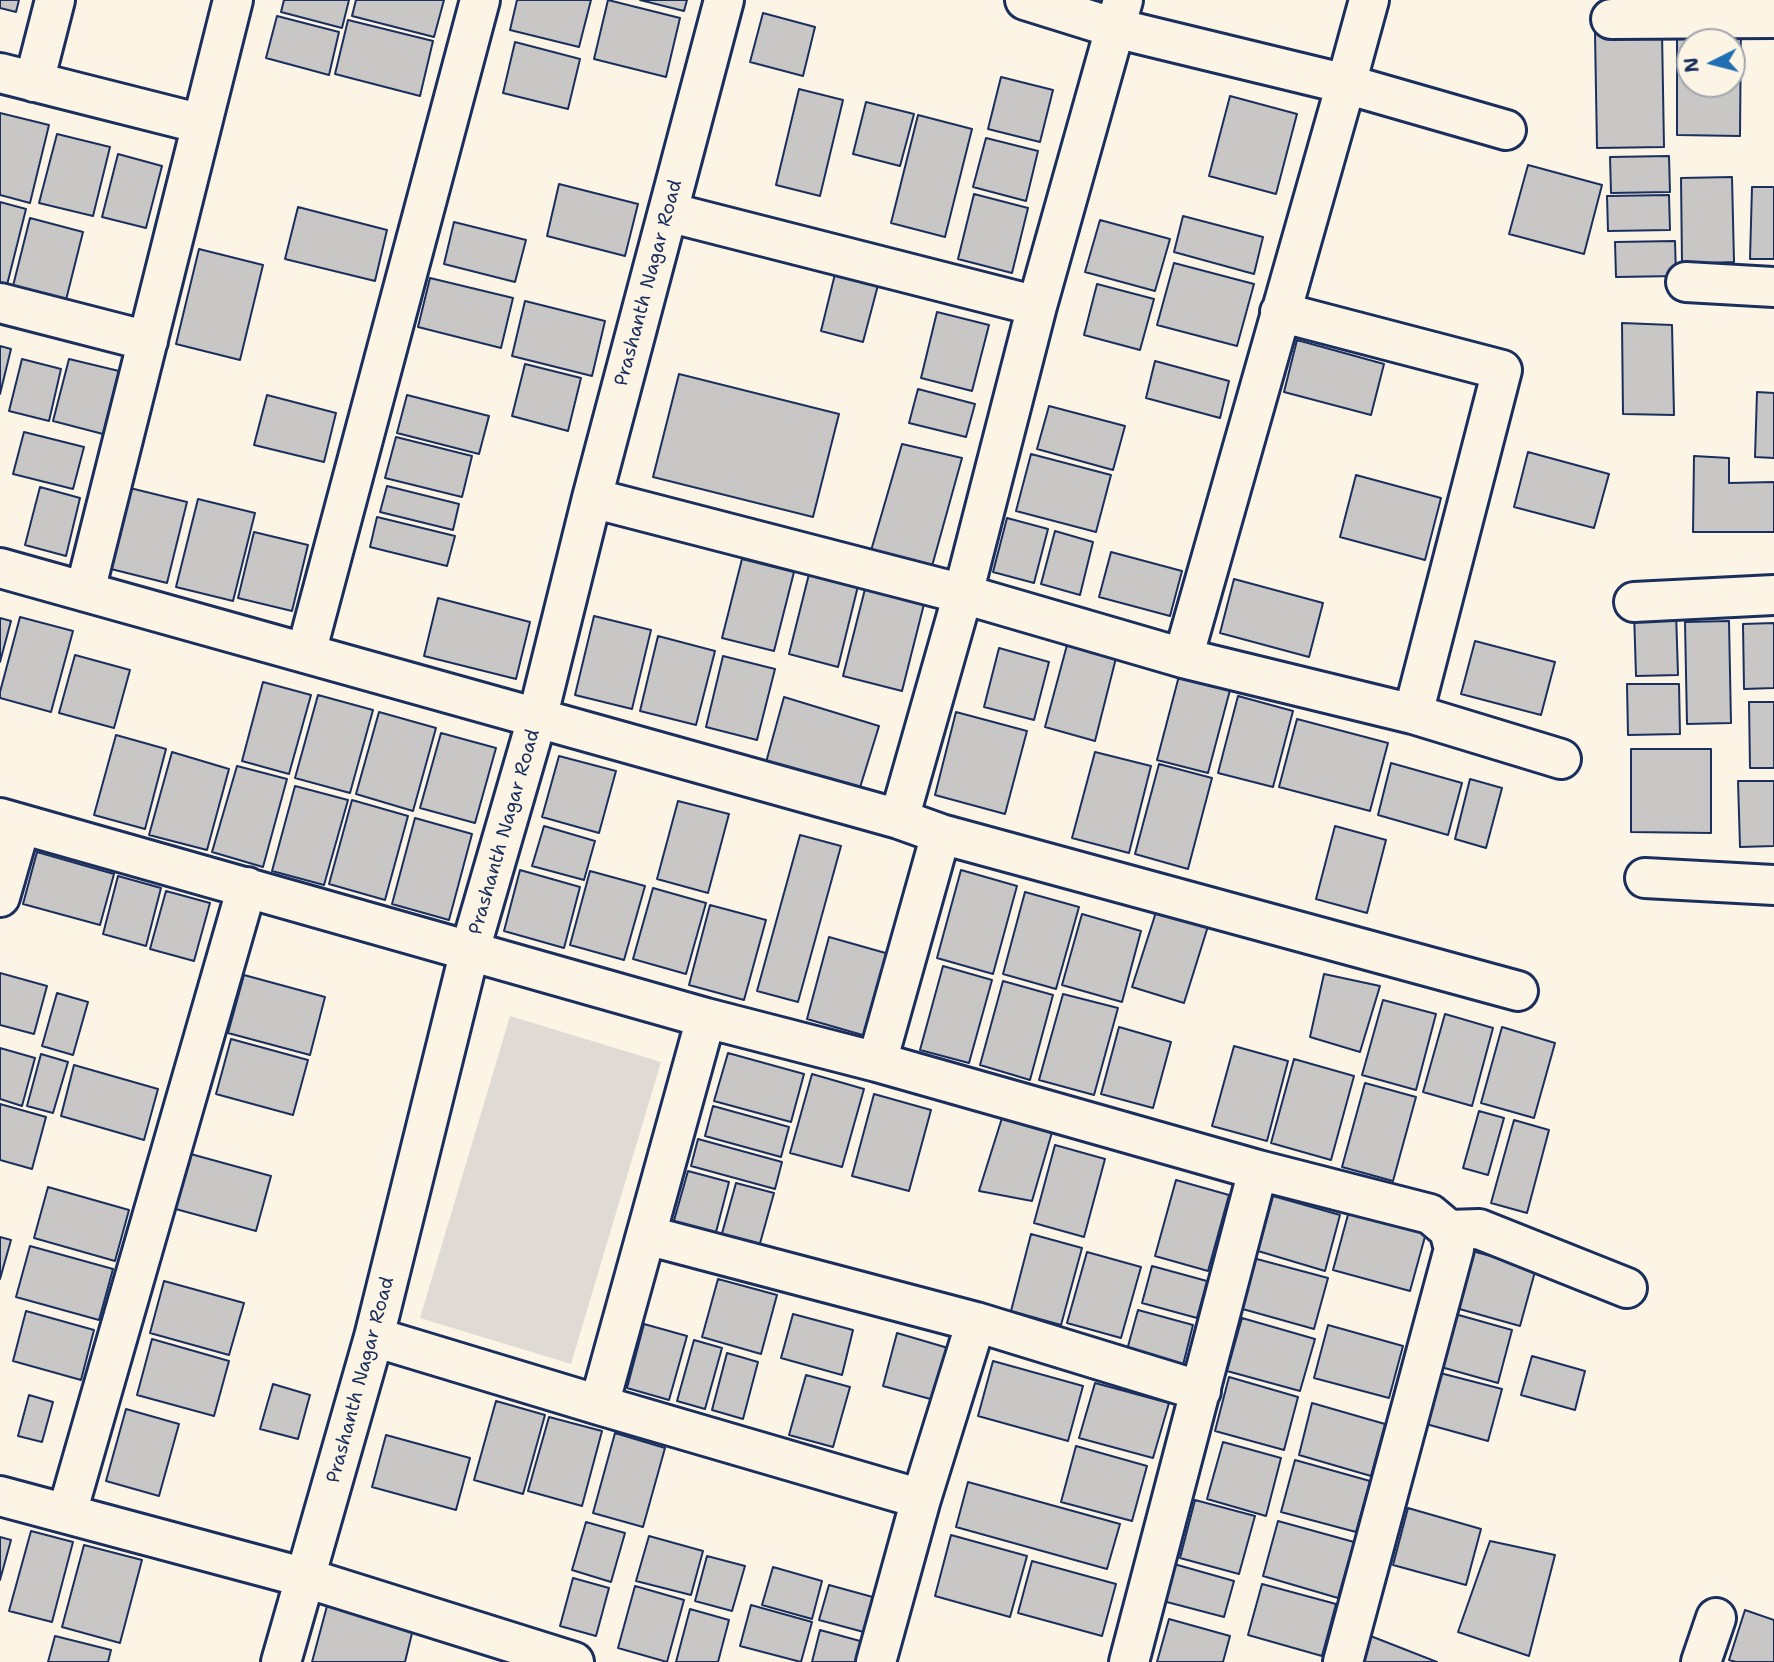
<!DOCTYPE html>
<html>
<head>
<meta charset="utf-8">
<style>
  body { margin:0 }
  #map { position:relative; width:1774px; height:1662px; overflow:hidden; background:#fcf5e5; font-family:"Shantell Sans",sans-serif }
  canvas { display:block }
  .north { position:absolute; left:1676px; top:28px; width:70px; height:70px; box-sizing:border-box; background:#fcf5e5; border:2px solid #a2a6af; border-radius:50%; rotate:264deg; font-size:19px; font-weight:700; line-height:28px; text-align:center; color:#1b2f5e }
  .north::after { content:''; display:block; margin:auto; width:24px; height:32px; background:#1f6fb2; clip-path:polygon(50% 0,100% 100%,50% 72%,0 100%) }
</style>
</head>
<body>
<div id="map">
<canvas width="1774" height="1662"></canvas>
<div class="north">N</div>
</div>
<script>
const ctx = document.querySelector('canvas').getContext('2d');
ctx.lineJoin = 'round';
function fill(path, color) {
  ctx.fillStyle = color;
  ctx.fill(path, 'evenodd');
}
function trace(path, color, width, dash) {
  ctx.strokeStyle = color;
  ctx.lineWidth = width;
  ctx.lineCap = dash ? 'butt' : 'round';
  ctx.setLineDash(dash || []);
  ctx.stroke(path);
}
function label(font, color, halo, rows, align = 'center') {
  ctx.font = font + ' "Shantell Sans",sans-serif';
  ctx.lineWidth = 7;
  ctx.setLineDash([]);
  ctx.textBaseline = 'middle';
  ctx.strokeStyle = halo;
  ctx.fillStyle = color;
  for (const [text, x, y, turn = 0] of rows) {
    ctx.save();
    ctx.translate(x, y);
    ctx.rotate((+turn || 0) * Math.PI / 180);
    ctx.textAlign = isNaN(turn) ? turn : align;
    if (halo) ctx.strokeText(text, 0, 0);
    ctx.fillText(text, 0, 0);
    ctx.restore();
  }
}
const green = new Path2D(`
  M510 1016 661 1062 571 1364 420 1318Z`);
const building = new Path2D(`
  M0 0H19L16 12 0 8Z
  M284 0H349L342 28 281 12Z
  M356 0H444L434 37 352 16Z
  M517 0H591L579 47 510 30Z
  M608 0 680 18 666 77 594 59Z
  M640 0H687L684 11Z
  M763 13 815 27 803 76 750 62Z
  M277 16 339 32 329 75 266 58Z
  M348 20 433 41 420 96 335 74Z
  M1741 21 1740 136 1677 135V26ZM1690 42H1732V84H1690Z
  M1662 32 1664 147 1597 148 1595 33Z
  M515 42 580 59 568 109 503 93Z
  M1001 77 1053 90 1040 142 988 129Z
  M799 89 843 100 820 196 776 185Z
  M1230 96 1297 114 1276 194 1209 176Z
  M866 102 914 114 900 166 853 154Z
  M0 113 49 125 30 203 0 195Z
  M918 115 972 129 945 237 891 223Z
  M57 134 110 147 93 216 39 203Z
  M986 138 1038 151 1026 201 973 187Z
  M118 154 162 166 146 228 102 217Z
  M1669 156 1670 192 1611 193 1610 157Z
  M1528 165 1602 185 1584 254 1509 234Z
  M1732 177 1734 262 1682 264 1681 178Z
  M559 184 638 204 625 256 547 236Z
  M1752 187H1774V259H1750Z
  M974 194 1028 208 1012 273 958 259Z
  M1669 195 1670 230 1608 231 1607 196Z
  M0 202 26 209 5 293 0 292Z
  M298 207 387 230 375 281 285 259Z
  M1183 216 1263 237 1254 274 1174 252Z
  M30 218 83 232 63 312 10 298Z
  M1100 220 1170 239 1155 291 1085 272Z
  M454 222 526 240 515 282 444 264Z
  M1675 241 1676 276 1616 277 1615 242Z
  M199 249 263 265 240 360 176 344Z
  M1174 263 1254 284 1237 346 1157 325Z
  M835 274 878 285 863 342 821 331Z
  M430 278 513 298 501 348 418 327Z
  M1097 284 1154 299 1140 350 1084 335Z
  M525 301 605 321 592 376 512 356Z
  M937 312 989 325 972 391 921 378Z
  M1622 323 1672 325 1674 415 1623 414Z
  M1297 340 1384 364 1371 415 1284 392Z
  M0 346 11 349 0 394Z
  M22 359 61 369 49 421 9 411Z
  M69 359 119 371 103 434 53 421Z
  M1155 361 1229 381 1220 418 1146 398Z
  M525 364 581 378 568 431 512 416Z
  M679 374 839 414 813 517 653 477Z
  M918 389 975 404 966 437 909 423Z
  M1757 392 1774 393V458L1755 457Z
  M267 395 336 413 324 462 254 445Z
  M407 395 489 416 479 454 397 433Z
  M1049 406 1125 426 1113 470 1037 449Z
  M24 432 84 447 73 489 13 474Z
  M396 437 472 456 462 497 385 478Z
  M902 444 962 458 929 577 868 561Z
  M1528 452 1609 474 1594 528 1514 507Z
  M1031 454 1111 475 1096 532 1016 511Z
  M1694 456 1729 458V483L1774 482V532H1693Z
  M1356 475 1441 498 1425 560 1340 537Z
  M387 486 459 504 453 530 380 512Z
  M40 487 80 498 66 556 25 545Z
  M130 488 187 502 167 583 111 569Z
  M198 499 255 513 233 601 176 587Z
  M377 517 455 536 447 566 370 547Z
  M1007 518 1048 529 1034 583 993 572Z
  M1055 531 1093 542 1080 595 1041 584Z
  M254 532 308 545 292 611 238 598Z
  M1111 552 1182 571 1170 616 1099 597Z
  M742 559 794 572 774 651 722 638Z
  M809 574 858 586 838 667 789 654Z
  M1234 579 1323 603 1309 657 1220 633Z
  M865 589 924 604 902 691 843 676Z
  M438 598 530 622 516 679 424 656Z
  M1676 611 1678 675 1636 676 1634 612Z
  M594 616 651 630 632 709 575 695Z
  M20 617 73 631 51 712 0 698V692Z
  M0 618 11 621 0 662Z
  M1729 621 1731 723 1687 724 1685 622Z
  M1774 623V688L1744 689 1743 624Z
  M658 636 715 651 696 725 640 711Z
  M1475 641 1555 662 1541 715 1461 694Z
  M1067 645 1116 658 1095 741 1045 727Z
  M999 648 1049 662 1034 720 984 707Z
  M75 655 130 670 114 728 59 713Z
  M723 656 775 669 757 740 706 727Z
  M1179 676 1230 690 1208 773 1157 760Z
  M263 682 311 695 289 774 242 761Z
  M1627 684H1679L1680 734 1628 735Z
  M318 695 373 710 350 793 295 778Z
  M1238 696 1293 711 1273 787 1218 773Z
  M784 697 879 726 858 794 765 766Z
  M1749 702H1774V768H1750Z
  M379 712 436 728 413 811 356 794Z
  M956 712 1027 731 1005 814 935 795Z
  M1297 719 1388 743 1370 811 1279 787Z
  M441 733 496 748 475 823 420 808Z
  M116 735 166 749 145 829 94 815Z
  M1631 749H1711V833L1631 832Z
  M172 752 229 769 207 850 149 835Z
  M1095 752 1151 766 1129 853 1072 838Z
  M559 756 616 771 599 833 542 817Z
  M1391 763 1462 783 1448 835 1378 815Z
  M1159 764 1212 778 1188 869 1135 854Z
  M237 766 287 779 263 867 212 852Z
  M1470 779 1502 788 1486 848 1455 839Z
  M1738 781H1774V846L1740 847Z
  M295 786 348 800 324 885 272 871Z
  M352 800 408 816 385 900 329 884Z
  M678 801 729 814 708 893 657 879Z
  M415 818 472 834 449 920 392 904Z
  M544 826 595 841 584 880 532 866Z
  M1335 826 1386 840 1367 913 1316 899Z
  M800 835 841 846 798 1002 757 991Z
  M37 852 114 874 100 925 23 904Z
  M520 870 580 887 564 948 504 931Z
  M961 870 1017 886 993 974 937 958Z
  M590 871 645 886 624 960 570 945Z
  M118 876 161 888 146 946 103 934Z
  M653 888 706 903 686 974 633 959Z
  M166 891 210 903 194 961 150 949Z
  M1025 892 1079 907 1056 989 1003 974Z
  M710 905 766 920 744 1000 689 985Z
  M1157 909 1209 923 1184 1003 1132 987Z
  M1082 914 1141 931 1122 1002 1062 985Z
  M829 937 889 954 866 1036 807 1019Z
  M943 966 992 980 969 1063 920 1050Z
  M0 973 47 986 34 1034 0 1025Z
  M1324 974 1380 986 1360 1052 1310 1037Z
  M244 975 325 997 310 1055 228 1033Z
  M1003 981 1053 995 1030 1080 980 1065Z
  M57 993 88 1002 73 1055 42 1046Z
  M1063 994 1118 1008 1094 1095 1039 1080Z
  M1383 1000 1436 1014 1416 1090 1362 1075Z
  M1445 1014 1493 1028 1472 1106 1423 1092Z
  M1119 1027 1171 1042 1153 1108 1101 1094Z
  M1502 1027 1555 1043 1534 1118 1481 1103Z
  M231 1039 308 1060 293 1115 216 1094Z
  M1234 1046 1288 1061 1267 1141 1212 1126Z
  M0 1048 35 1058 22 1106 0 1099Z
  M728 1053 804 1074 791 1122 714 1101Z
  M41 1054 68 1062 53 1113 27 1106Z
  M1294 1059 1354 1076 1331 1160 1271 1143Z
  M74 1065 158 1089 144 1140 61 1116Z
  M812 1074 864 1089 842 1167 790 1153Z
  M1365 1083 1416 1097 1393 1181 1342 1167Z
  M874 1094 931 1110 909 1191 852 1176Z
  M0 1104 46 1117 32 1169 0 1160Z
  M713 1106 789 1127 781 1157 705 1136Z
  M1479 1111 1504 1118 1488 1175 1463 1168Z
  M1002 1118 1055 1122 1032 1201 979 1191Z
  M1514 1120 1549 1130 1527 1213 1491 1203Z
  M698 1139 782 1162 775 1189 691 1166Z
  M1055 1145 1105 1159 1084 1237 1034 1223Z
  M187 1153 271 1176 256 1231 172 1208Z
  M688 1171 729 1182 715 1236 673 1224Z
  M1176 1180 1229 1195 1208 1271 1155 1256Z
  M736 1183 774 1193 759 1247 721 1237Z
  M48 1187 129 1210 115 1261 34 1238Z
  M1273 1196 1340 1215 1325 1271 1258 1251Z
  M1349 1211 1426 1233 1410 1291 1333 1270Z
  M1031 1234 1082 1248 1061 1325 1011 1311Z
  M0 1237 11 1240 0 1279Z
  M30 1246 113 1269 99 1320 16 1297Z
  M1472 1251 1536 1268 1520 1326 1456 1308Z
  M1087 1252 1141 1267 1121 1338 1067 1323Z
  M1253 1258 1328 1278 1314 1329 1239 1308Z
  M1152 1266 1207 1281 1197 1318 1142 1303Z
  M718 1279 777 1295 761 1354 702 1337Z
  M164 1281 244 1303 229 1355 150 1333Z
  M1138 1310 1193 1325 1183 1365 1127 1350Z
  M26 1311 94 1330 81 1380 13 1361Z
  M793 1314 853 1330 842 1375 781 1358Z
  M1455 1314 1512 1330 1498 1383 1441 1367Z
  M1242 1318 1315 1339 1300 1391 1227 1371Z
  M644 1324 687 1336 669 1400 627 1388Z
  M1328 1325 1403 1346 1389 1398 1314 1378Z
  M897 1333 948 1348 934 1400 883 1386Z
  M152 1339 229 1361 214 1416 137 1395Z
  M694 1340 722 1348 705 1409 677 1401Z
  M727 1353 758 1362 743 1419 712 1410Z
  M1532 1356 1585 1371 1575 1410 1521 1395Z
  M993 1361 1083 1386 1068 1441 978 1416Z
  M1440 1373 1502 1389 1488 1441 1426 1424Z
  M806 1375 850 1387 833 1447 789 1435Z
  M1229 1377 1298 1397 1284 1450 1215 1431Z
  M1095 1383 1169 1403 1153 1458 1079 1438Z
  M273 1384 310 1395 298 1439 260 1429Z
  M29 1395 53 1402 42 1442 18 1436Z
  M496 1401 545 1415 523 1494 474 1480Z
  M1312 1403 1385 1424 1371 1476 1299 1455Z
  M126 1409 179 1424 159 1496 106 1481Z
  M549 1417 602 1431 582 1506 528 1491Z
  M615 1433 665 1448 643 1527 593 1513Z
  M386 1435 470 1458 456 1510 372 1487Z
  M1223 1442 1281 1458 1266 1516 1207 1499Z
  M1076 1446 1147 1466 1132 1521 1061 1502Z
  M1295 1460 1370 1481 1356 1532 1281 1512Z
  M968 1482 1120 1524 1107 1569 956 1527Z
  M1195 1500 1255 1516 1239 1574 1180 1558Z
  M1408 1508 1481 1529 1466 1585 1393 1565Z
  M1278 1521 1354 1542 1338 1598 1263 1576Z
  M586 1522 625 1533 611 1582 572 1570Z
  M31 1531 73 1542 52 1622 9 1611Z
  M951 1535 1027 1556 1010 1617 935 1596Z
  M649 1536 703 1551 691 1595 636 1581Z
  M0 1537 11 1540 0 1580Z
  M1490 1541 1555 1555 1529 1656 1458 1632Z
  M84 1545 142 1560 120 1643 62 1627Z
  M707 1556 745 1566 732 1611 695 1601Z
  M1032 1561 1116 1584 1102 1636 1018 1613Z
  M1174 1564 1234 1581 1224 1617 1163 1601Z
  M773 1567 822 1581 812 1619 762 1605Z
  M573 1578 609 1588 596 1636 560 1626Z
  M1262 1584 1336 1604 1322 1656 1248 1635Z
  M829 1585 880 1599 871 1634 819 1620Z
  M635 1586 684 1600 667 1662 618 1648Z
  M751 1605 812 1622 801 1662 740 1646Z
  M327 1606 413 1629 405 1662H312Z
  M690 1609 729 1620 718 1662H676Z
  M1745 1610 1774 1620V1662H1736L1729 1660Z
  M1169 1619 1230 1636 1223 1662H1157Z
  M820 1630 871 1644 866 1662H812Z
  M1368 1635 1437 1662H1359Z
  M55 1636 111 1650 108 1662H48Z`);
const street = new Path2D(`
  M1025 0 1115 28 1346 84 1506 130
  M1611 19 1774 18
  M0 73 202 124
  M34 82 55 0
  M668 212 1037 306
  M1686 282 1774 287
  M0 303 148 341
  M1280 312 1502 370 1413 714
  M592 498 963 594 1183 658 1413 714 1561 759
  M0 568 899 819 941 834 1518 991
  M85 591 233 0
  M1634 602 1774 595
  M306 653 480 0
  M1183 658 1346 84 1369 0
  M0 818 706 1018 877 1062 1258 1170 1430 1214 1449 1230 1454 1249 1343 1662
  M899 819 963 594 1037 306 1123 0
  M1645 878 1774 885
  M0 897 21 824
  M706 1018 646 1235 976 1322 1201 1391
  M877 1062 941 834
  M1449 1230 1479 1229 1627 1288
  M374 1337 599 1405 921 1499
  M599 1405 646 1235
  M0 1496 306 1578 574 1662
  M67 1513 247 887
  M281 1662 374 1337 470 950 537 719 592 498 724 0
  M876 1662 921 1499 976 1322
  M1129 1662 1258 1170
  M1701 1662 1716 1618`);
const streetNames = [
  ["Prashanth Nagar Road",649,283,-75],
  ["Prashanth Nagar Road",505,832,-74],
  ["Prashanth Nagar Road",361,1380,-75]
];
fill(green, '#dfdbd4');
fill(building, '#c8c7c6');
trace(building, '#1b2f5e', 2);
trace(street, '#1b2f5e', 44);
trace(street, '#fcf5e5', 38);
label('19px', '#1b2f5e', '#fcf5e5', streetNames);
</script>
</body>
</html>
